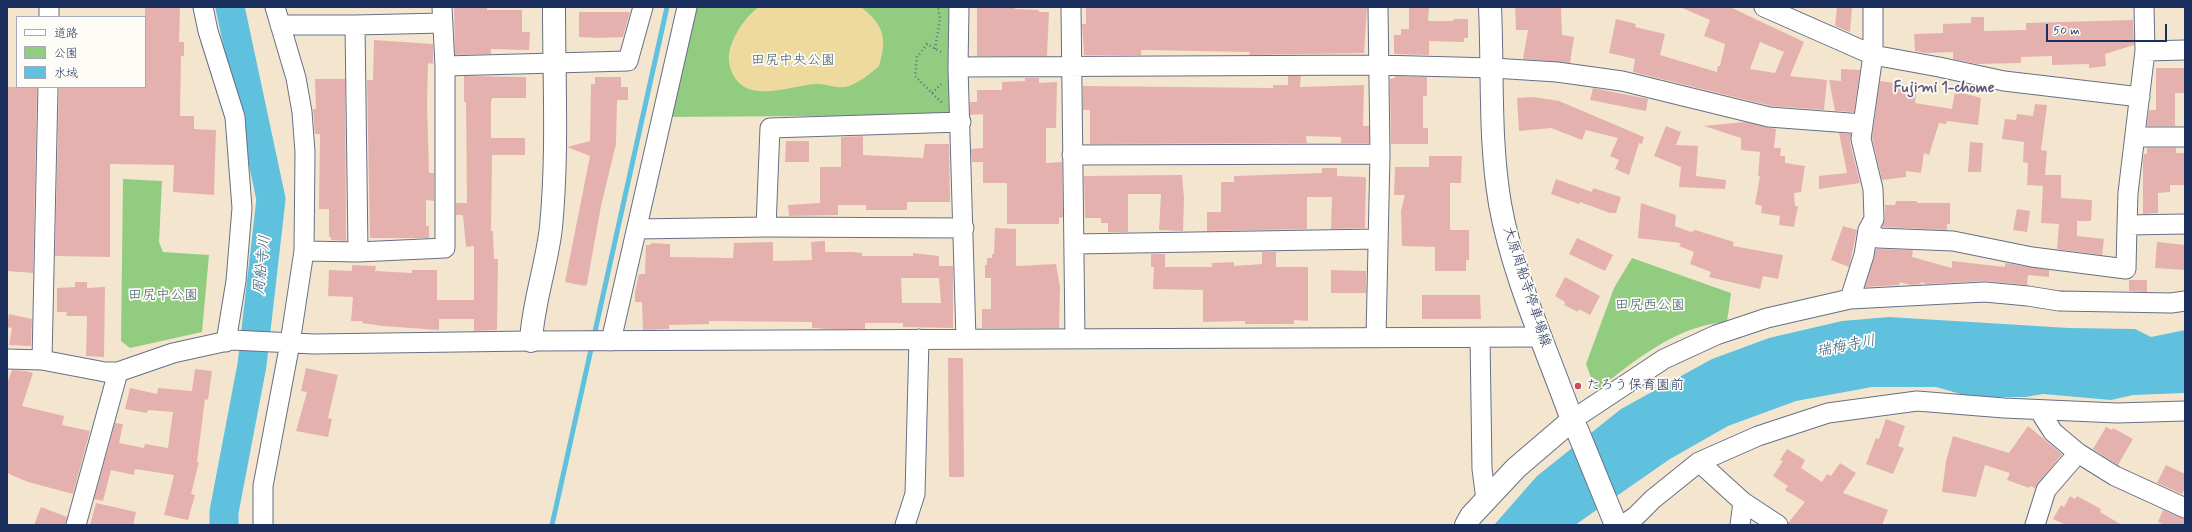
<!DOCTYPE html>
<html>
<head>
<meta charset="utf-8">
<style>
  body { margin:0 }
  #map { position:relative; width:2192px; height:532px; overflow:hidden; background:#f4e6ce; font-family:Mynerve,"Klee One",sans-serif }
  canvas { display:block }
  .frame { position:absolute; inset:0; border:8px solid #1b2f5e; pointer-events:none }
  .legend { position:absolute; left:16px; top:16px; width:130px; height:72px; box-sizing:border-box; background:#fdfcf7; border:1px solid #a3aaba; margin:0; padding:5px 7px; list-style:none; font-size:12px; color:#1b2f5e }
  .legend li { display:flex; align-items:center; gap:8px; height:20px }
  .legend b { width:20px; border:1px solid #a3aaba }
  .scale { position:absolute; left:2046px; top:24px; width:121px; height:18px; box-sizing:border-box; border:2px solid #1b2f5e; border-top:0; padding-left:5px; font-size:12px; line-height:14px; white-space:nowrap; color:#1b2f5e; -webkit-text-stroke:3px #fdfcf7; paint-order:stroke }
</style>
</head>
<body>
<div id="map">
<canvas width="2192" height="532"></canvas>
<div class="frame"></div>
<ul class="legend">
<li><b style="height:5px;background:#fff"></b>道路</li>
<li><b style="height:11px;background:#92cc80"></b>公園</li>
<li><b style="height:11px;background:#60c1de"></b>水域</li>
</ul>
<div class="scale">50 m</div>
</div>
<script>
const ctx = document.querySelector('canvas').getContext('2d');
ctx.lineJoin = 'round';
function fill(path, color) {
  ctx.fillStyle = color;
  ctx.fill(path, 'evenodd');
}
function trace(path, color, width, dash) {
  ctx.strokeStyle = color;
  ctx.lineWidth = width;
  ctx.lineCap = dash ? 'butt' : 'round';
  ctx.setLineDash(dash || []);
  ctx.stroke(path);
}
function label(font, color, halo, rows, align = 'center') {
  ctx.font = font + ' Mynerve,"Klee One",sans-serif';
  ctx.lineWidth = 3.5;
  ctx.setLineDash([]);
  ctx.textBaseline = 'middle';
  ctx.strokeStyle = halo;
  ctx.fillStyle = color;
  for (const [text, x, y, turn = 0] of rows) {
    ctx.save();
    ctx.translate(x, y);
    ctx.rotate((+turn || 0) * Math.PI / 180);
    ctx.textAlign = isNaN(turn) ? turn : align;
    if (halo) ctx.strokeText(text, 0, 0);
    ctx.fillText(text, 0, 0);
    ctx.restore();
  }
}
const green = new Path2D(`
  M687 7H953V115L666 117Z
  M123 179 162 181 159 242 163 252 209 255 202 332 130 348 121 341Z
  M1632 258 1731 293 1727 322C1677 325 1634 361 1596 391L1586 364 1614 288Z`);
const sand = new Path2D(`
  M759 7H861C885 26 887 39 879 66 870 74 860 82 849 86 837 90 827 83 816 84 788 86 744 106 731 70 728 61 728 52 732 43 737 30 747 15 759 7Z`);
const water = new Path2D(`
  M1889 317 2069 328 2135 329 2151 337 2185 330V393L2133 395 2111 400 2043 394 2026 397H1971L1936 387H1872L1796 401 1728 426 1670 459 1575 525H1494L1537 476 1621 409 1712 359 1769 338 1842 321Z`);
const stream = new Path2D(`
  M552 525 667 7`);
const river = new Path2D(`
  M224 525V512L252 365 271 199 230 7`);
const building = new Path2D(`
  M145 7H180L179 42H184V56H181L180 116H194V129L216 130 214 195 173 192 174 165 110 164V257L55 256 59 87H145Z
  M454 7H487V10H522V32H530L529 50 491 49V54L455 55Z
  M977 7H1015V9L1039 10V12H1049L1047 56H977Z
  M1086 7H1367L1364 53 1249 55 1250 52 1141 50V55H1084L1082 24H1086Z
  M1409 7H1429L1428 21H1453L1454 19H1468V38H1464V42L1429 41V55L1394 54V35H1401V29H1409Z
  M1515 7H1561L1562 35 1574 37 1570 63 1523 59 1528 30H1516Z
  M1680 7H1730L1804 42 1790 76 1827 80 1824 110 1771 106 1633 72 1635 59 1609 53 1616 19 1636 24 1635 27 1665 34 1660 55 1717 72 1718 66H1720L1725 44 1704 36 1710 20ZM1760 42 1784 52 1775 73 1750 69Z
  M1837 7 1852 8 1850 32 1835 26Z
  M579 12H630L623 37 599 38 579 37Z
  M1971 17H1984V31L2026 30V23L2133 20 2134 45 2105 54 2106 66 2089 68V64L2052 65V56L2021 57V63L1977 64 1953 59V52L1925 53 1915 51 1914 34 1943 33V24L1971 23Z
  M374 40 433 44V64L428 63 427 103 429 173H434V201L426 200V226H429V238H370L367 80H373Z
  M2156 68H2185V93H2175V126H2147L2149 110H2156Z
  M1841 69 1860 70 1854 112 1835 111 1829 80 1841 81Z
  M464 76 526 77V98H492L491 102V138H525V155H492L491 231H493L494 259H498L497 330 474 331V319H439V330L383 326 362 323 363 321H351L353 297 328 296 329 270 352 271V265L376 266 375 271 412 273V270H437V300H474V246L466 247 463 215H456V203H467L466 102H464Z
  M1288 76H1301L1300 87 1364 85 1363 126H1369V143H1341V137L1306 136 1307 143 1090 144V110H1083V86L1273 88V85H1288Z
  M1395 76 1427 77V96H1423V128H1428V144H1391L1390 79 1395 78Z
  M595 77H621V87H628V100H617L616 144 601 206 587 284 585 286 565 282 590 156 567 147 590 141 591 84H595Z
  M1025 78H1039V83L1057 82 1056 128H1046V163L1062 162 1063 217 1059 218V224H1007V183H983V162H972L971 149 983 148V114L970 115V102H977V90H1002V82L1025 81Z
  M315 79H345L346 241 331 240V237H329V209H319L320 134H315L313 109H316Z
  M1880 81 1917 86 1915 103 1952 109 1955 91 1981 98 1978 125 1947 121 1946 124 1939 123 1929 155 1924 153 1921 173 1906 171V177L1882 180 1872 138Z
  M7 87H37L33 273 7 271Z
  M1593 88 1648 99 1646 111 1590 100Z
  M1533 97 1559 101 1644 137 1642 144 1639 143 1629 175 1615 169 1619 160 1610 156 1618 138 1586 130 1582 140 1551 128 1519 131 1517 98Z
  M2035 104 2047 105 2041 150 2047 151 2045 175H2061V198L2092 200 2091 221H2077V236L2104 239 2102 255 2057 249 2059 224 2041 223 2043 186 2027 185 2028 163 2023 162 2024 142 2002 139 2005 119 2016 120 2017 114 2033 116Z
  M1745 122 1776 129 1774 148H1781L1780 156H1785V163L1805 166 1801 192 1794 193 1795 206H1798L1794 227 1779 225 1780 216 1761 213 1762 206 1755 204 1760 176H1758L1760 152 1741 150V138L1704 126Z
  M1666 126 1681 132 1676 145 1698 146 1696 176 1726 180 1725 189 1679 187 1681 167 1654 156Z
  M1839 133 1851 134 1850 142 1860 183 1819 189V176L1847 173Z
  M863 136V155L923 158 925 144H949L950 202H907V210H866V205H838V215L789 216 788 205 820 203V167H841V137Z
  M786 141H809V162H785Z
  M1970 142 1983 143 1981 172H1968Z
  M2147 148H2176V153H2185V185H2170V192L2158 193V213L2143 214V161L2144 154H2147Z
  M1429 156H1462L1461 183H1450V230H1469V260H1466V271H1435V247L1402 246 1401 211 1405 195H1394L1395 167H1429Z
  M1322 168H1337V176L1365 177 1366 179 1365 228 1331 229 1332 197H1307V229L1207 231V212H1221V182H1234V176L1322 173Z
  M1182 175 1184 199 1183 231 1159 230 1161 194H1128V232H1108V223H1101V218H1085L1084 176Z
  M1556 179 1592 192 1593 188 1621 197 1616 213H1610L1580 202 1579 204 1551 194Z
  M1896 201H1917V203H1950V224H1947V230L1882 227 1885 219V205H1895Z
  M1641 203 1676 215 1675 226 1691 232 1695 230 1734 242 1733 246 1783 255 1778 279 1763 276 1760 289 1709 277 1711 272 1690 264 1694 252 1679 246 1681 243 1638 238Z
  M2017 209 2030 211 2027 232 2013 230Z
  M1843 226 1857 230 1849 267 1831 260Z
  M995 228 1016 229V266L1056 264 1060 287 1059 328H982V309H991V278H985V265H987V258H992V254H994Z
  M1577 238 1613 255 1605 271 1569 254Z
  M825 241V252H852L862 253V256H913V253L939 256V266H953V328L903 327V323H865V329H828L812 328V322L709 321V324L669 325V329L643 330 642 302H635V292L639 274H645L646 245H651V243L670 244V257L733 258 734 243 773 242V261L812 260 811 242ZM901 278H939L941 303H902Z
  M2157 242 2185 245V270L2155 268Z
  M1876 249 1913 250 1912 257 1952 268V261L2005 267V263L2049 270V277L2028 275 2027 285 1986 281 1927 284 1921 282V284L1911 285 1900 282 1899 285 1865 287Z
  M1262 252H1276V267H1308V321L1294 320V324H1245V321L1203 322V290L1153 289 1154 267H1151V254H1165V267H1212V263L1234 262V266L1262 264Z
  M1331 270 1366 271V293H1331Z
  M1565 277 1600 296 1590 315 1579 309 1578 312 1564 305 1565 302 1555 296Z
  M2129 280H2147V292L2129 291Z
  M75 282H87V288L105 287 104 357 86 356 87 316H66L67 312H57V288L75 287Z
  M1422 295H1480L1481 319H1422Z
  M9 314 32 319 31 346 9 345 12 328 7 327Z
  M948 358H963L964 477H949Z
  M306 368 338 375 328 418 332 419 328 437 296 431 307 392 301 391Z
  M195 369 212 371 208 400 205 399 197 462H199L191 494 195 495 188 520 164 515 174 475 135 469 134 475 111 470 103 501 94 499 115 423 123 424 119 443 144 448 145 444 168 448 173 412 148 410 147 413 125 409 130 388 157 394 158 388 192 391Z
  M12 370 25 371 33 373 22 406 64 416 62 425 90 431 73 494 28 482 7 473V384Z
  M1886 419 1905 426 1898 446 1904 448 1893 474 1866 464 1876 438 1879 439Z
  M2028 426 2062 454 2035 488 2030 486 2029 488 2007 480 2010 473 1985 465 1976 497 1942 492 1946 461 1953 436 2009 453Z
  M2106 427 2112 430 2113 428 2133 439 2118 465 2093 449Z
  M1787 449 1805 460 1801 468 1822 482 1827 474 1831 476 1840 463 1856 473 1843 493 1888 510 1882 525H1789L1788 523 1805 502 1785 490 1788 486 1773 476 1783 461 1780 460Z
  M2166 465 2185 474V488L2182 494 2157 483Z
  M2070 496 2075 499 2077 496 2101 509 2100 512 2122 525H2066L2053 519 2061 505 2064 507Z
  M96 503 136 512 133 525H90Z
  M41 507 67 517 65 525H34Z
  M2163 510 2185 519V525H2165L2158 522Z`);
const path = new Path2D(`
  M935 49 940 19 938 7
  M941 52 927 44 917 57 915 76 942 103
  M932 93 941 84`);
const minor = new Path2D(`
  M203 7 208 31 235 117 242 208 236 281 226 342
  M442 7 445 66 628 61 643 7
  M959 7 958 67 966 339
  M1071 7 1075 339
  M1764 7 1873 55 1939 67 2004 81 2140 97
  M2144 7 2145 51 2128 193 2127 225 2185 224
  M49 17V7
  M280 25H355L443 23
  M355 25 358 252
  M2145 51 2185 50
  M958 67 1378 65 1493 68 1557 72 1622 81 1769 117 1863 124
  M2135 137H2185
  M1072 155 1380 154
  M766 227 770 128 961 122
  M637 229 766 227 964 228
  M1868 230 1878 238 1953 241 2032 257 2126 269 2127 225
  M1074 244 1378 239
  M304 251 358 252 445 248V66
  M1850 299 1864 255 1868 230 1874 219 1873 189 1861 139 1873 55V7
  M1376 338 1380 154 1378 7
  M1480 338 1482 469 1486 500
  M611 341 687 7
  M7 359 42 360 105 372H118L173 353 232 340 314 344 531 341 1542 337
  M42 360 48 87
  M2039 410 2053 432 2078 453 2115 476 2185 508
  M1572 420 1664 359 1716 335 1767 318 1850 299 1985 292 2028 296 2059 301 2171 303 2185 301
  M1699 462 1743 502 1740 525
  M1743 502 1778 525
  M76 525 118 372
  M263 525V486L290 343 304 251 305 152 302 112 296 78 275 7
  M905 525 915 494 919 339
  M1623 525 1636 516 1653 499 1699 462 1758 436 1828 413 1917 401 2004 408 2117 413 2185 411
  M2035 525 2046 490 2078 453`);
const tertiary = new Path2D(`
  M531 341C533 302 547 265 551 227 558 154 554 80 554 7
  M1578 432 1616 525`);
const secondary = new Path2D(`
  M1490 7C1493 72 1489 139 1500 204 1513 277 1547 350 1572 420L1578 432
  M1466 525 1471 516 1516 468 1572 420`);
const markers = [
  [1578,386,4,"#d1495b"]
];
const parkNames = [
  ["田尻中央公園",793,61],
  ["田尻中公園",163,296],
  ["田尻西公園",1650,306]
];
const streetNames = [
  ["大原周船寺停車場線",1526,287,72]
];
const poiNames = [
  ["たろう保育園前",1586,386]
];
const neighbourhoodNames = [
  ["Fujimi 1-chome",1944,89]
];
const waterNames = [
  ["周船寺川",263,265,-84],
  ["瑞梅寺川",1846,347,-11]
];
fill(green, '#92cc80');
fill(sand, '#eeda9e');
fill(water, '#60c1de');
trace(stream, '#60c1de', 5);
trace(river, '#60c1de', 29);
fill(building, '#e5b1af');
trace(minor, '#676f85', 21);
trace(tertiary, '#676f85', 24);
trace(secondary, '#676f85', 24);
trace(path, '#676f85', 2.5, [1, 3]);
trace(minor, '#fff', 19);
trace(tertiary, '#fff', 22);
trace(secondary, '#fff', 22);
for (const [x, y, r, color] of markers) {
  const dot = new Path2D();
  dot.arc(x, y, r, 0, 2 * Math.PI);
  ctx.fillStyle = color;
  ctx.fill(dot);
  trace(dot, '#fdfcf7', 1.5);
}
label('14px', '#3f5e68', '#fdfcf7', parkNames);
label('14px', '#1b2f5e', '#fdfcf7', streetNames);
label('14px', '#1b2f5e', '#fdfcf7', poiNames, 'left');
label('bold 15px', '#625c7a', '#fdfcf7', neighbourhoodNames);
label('italic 15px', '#305b84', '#fdfcf7', waterNames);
</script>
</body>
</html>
